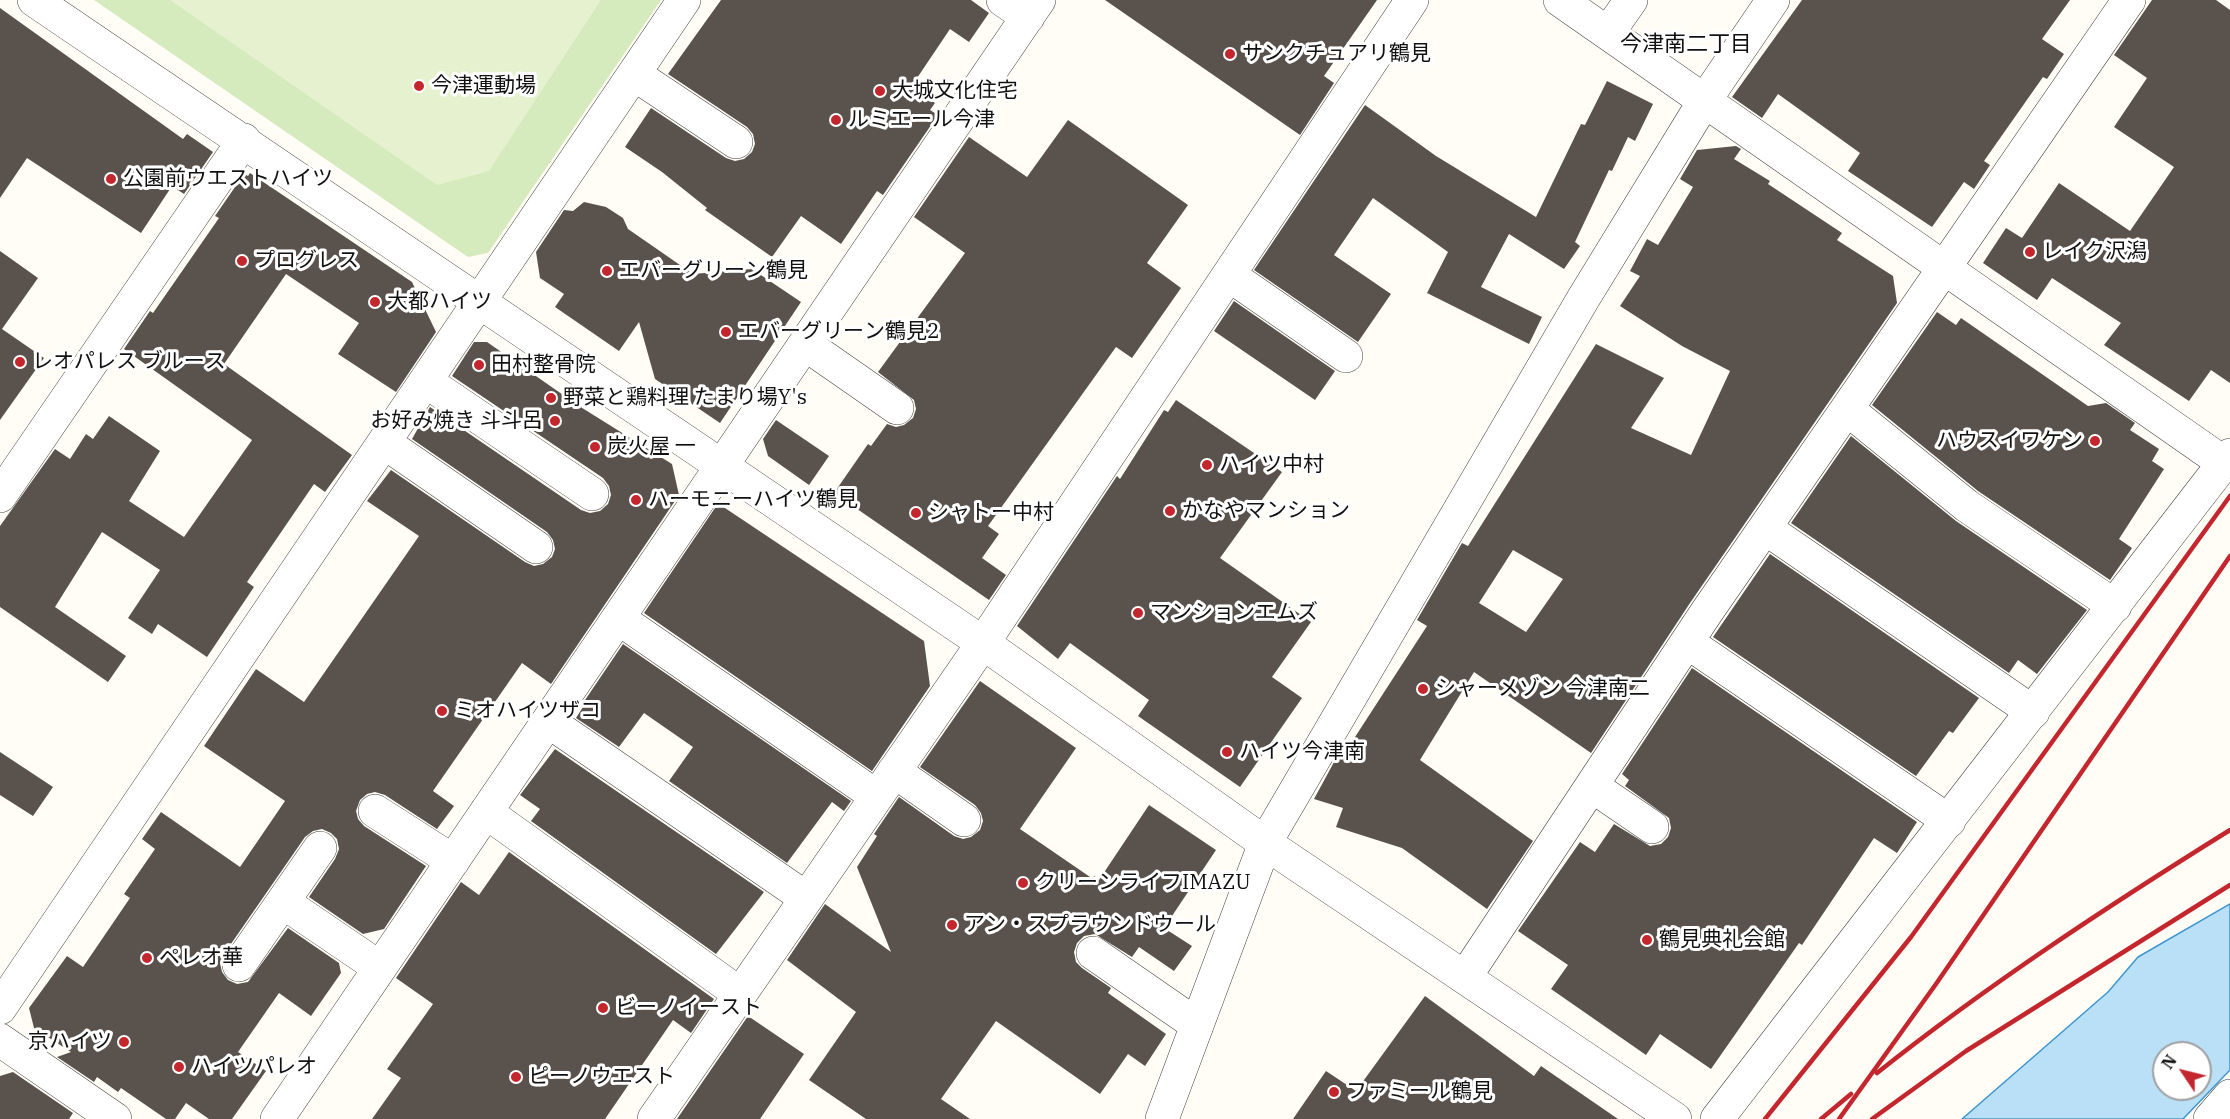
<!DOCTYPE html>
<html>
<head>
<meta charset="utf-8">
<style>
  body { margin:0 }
  #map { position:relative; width:2230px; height:1119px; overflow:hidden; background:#fffdf5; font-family:"IBM Plex Serif",serif }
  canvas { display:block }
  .north { position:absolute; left:2152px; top:1041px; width:60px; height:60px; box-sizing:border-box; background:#fff; border:2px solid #a0a0a0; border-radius:50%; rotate:305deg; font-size:16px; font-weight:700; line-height:24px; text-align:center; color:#111 }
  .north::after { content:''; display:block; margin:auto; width:21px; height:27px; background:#c4262e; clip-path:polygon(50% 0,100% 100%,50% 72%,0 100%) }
</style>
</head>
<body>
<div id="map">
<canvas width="2230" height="1119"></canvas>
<div class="north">N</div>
</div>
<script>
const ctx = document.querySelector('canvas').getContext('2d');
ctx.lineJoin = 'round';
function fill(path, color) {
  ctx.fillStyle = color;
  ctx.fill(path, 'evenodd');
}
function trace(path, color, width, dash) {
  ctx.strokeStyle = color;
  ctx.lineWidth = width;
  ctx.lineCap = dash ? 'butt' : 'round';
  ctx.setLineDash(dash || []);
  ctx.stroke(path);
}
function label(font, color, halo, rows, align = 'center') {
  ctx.font = font + ' "IBM Plex Serif","Noto Sans JP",serif';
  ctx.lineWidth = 6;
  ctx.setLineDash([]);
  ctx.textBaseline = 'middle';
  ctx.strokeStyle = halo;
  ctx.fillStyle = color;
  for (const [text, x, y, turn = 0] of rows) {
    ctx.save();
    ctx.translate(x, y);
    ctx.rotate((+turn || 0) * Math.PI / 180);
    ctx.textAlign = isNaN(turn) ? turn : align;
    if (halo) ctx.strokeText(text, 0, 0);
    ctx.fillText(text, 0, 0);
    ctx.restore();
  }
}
const green = new Path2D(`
  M94 0H661L488 253 468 257Z`);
const pitch = new Path2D(`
  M170 0H601L489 171 437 185Z`);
const water = new Path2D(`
  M2230 904V1070L2183 1119H1962L2108 992 2138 957ZM2164 1053H2200V1089H2164Z`);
const building = new Path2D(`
  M721 0H971L989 13 969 42 950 29 911 87 935 103 930 110 938 115 883 195 877 191 841 244 801 216 772 257 705 210 707 208 662 172 625 147 651 108 726 158 735 161 744 159 752 152 755 144 753 134 747 127 668 74Z
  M1105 0H1377L1324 76 1334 83 1300 135Z
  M1802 0H2070L2042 39 2064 54 2047 79 2043 77 1984 161 1990 165 1974 189 1964 182 1932 227 1848 171 1860 153 1778 94 1762 118 1732 97Z
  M2152 0H2216L2230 10V383L2211 370 2189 401 2104 345 2121 323 2052 278 2037 300 1983 263 2006 228 2022 238 2059 183 2130 231 2174 167 2114 127 2147 78 2114 55Z
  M0 8 183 139 187 134 213 152 184 194 172 186 141 233 27 158 0 198Z
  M1607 81 1653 104 1635 141 1628 137 1612 171 1609 170 1575 242 1580 246 1564 269 1509 234 1481 287 1542 317 1529 344 1427 293 1448 252 1373 198 1334 255 1391 294 1358 342 1254 270 1365 105 1436 156 1536 217 1581 124 1585 125Z
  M1068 120 1188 205 1147 263 1181 288 1132 358 1116 347 988 526 999 534 982 558 1006 575 989 600 834 493 868 444 871 446 887 424 896 427 904 425 913 418 916 409 914 400 878 372 965 253 914 217 969 137 1027 177Z
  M1736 146 1741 149 1734 159 1770 181 1768 184 1842 233 1837 240 1893 276 1897 303 1690 603 1591 753 1474 672 1420 760 1533 841 1487 909 1402 848 1336 827 1343 808 1314 799 1339 753 1344 754 1427 626 1417 620 1462 543 1468 546 1596 344 1664 378 1631 428 1691 455 1730 371 1682 346 1620 306 1640 276 1630 271 1647 239 1658 245 1693 187 1680 179 1697 150ZM1513 550 1563 579 1526 632 1479 603Z
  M250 173 412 282 436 332 396 392 338 354 359 323 286 274 224 364 352 455 325 492 314 484 247 582 254 587 207 657 158 624 152 634 128 618 160 570 102 532 55 607 126 656 108 682 0 607V526L55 449 70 459 86 434 93 439 109 416 160 451 129 501 184 537 252 440 124 349 150 311 153 313 219 218 215 216 244 174 248 176Z
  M584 202 606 207 623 218 628 229 693 274 752 269 801 302 720 423 655 379 639 322 619 351 555 307 564 294 540 278 536 252 564 210 573 211Z
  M0 251 38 278 2 329 44 358 0 420Z
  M1234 301 1335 371 1315 400 1214 331Z
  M1937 312 1956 325 1961 318 2088 406 2106 403 2135 423 2130 430 2159 449 2152 461 2164 469 2119 539 2132 548 2110 580 1978 491 1872 405Z
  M474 342H487L579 406 672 464 679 495 551 684 522 663 433 791 454 806 437 829 385 795 375 792 367 794 360 800 356 811 358 819 364 826 426 866 384 929 363 934 309 897 335 859 339 849 337 839 331 833 322 829 313 831 305 837 224 954 220 963 222 972 228 980 237 984 248 982 288 928 339 963 341 973 311 1016 279 993 238 1052 266 1071 232 1119H209L186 1103 175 1119H166L121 1088 118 1092 97 1077 94 1082 57 1057 71 1052 34 1028 29 1008 67 956 83 967 130 898 124 894 155 849 142 839 161 812 240 867 285 801 204 746 256 669 304 702 419 536 367 501 391 470 525 562 534 566 543 564 552 557 555 549 553 540 547 532 412 439 430 407 581 510 590 513 600 511 608 504 611 495 609 486 603 478 452 376Z
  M1176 400 1282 472 1220 558 1311 622 1272 677 1302 698 1240 787 1138 716 1149 700 1070 643 1058 659 1017 626 1117 476 1120 479 1164 410 1168 412Z
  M776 420 829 456 809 485 768 456 763 439Z
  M1851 436 1956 521 2087 610 2037 674 2018 660 2009 673 1791 523Z
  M722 506 924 641 930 686 872 771 644 613 715 508Z
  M1770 554 1979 698 1953 733 1949 731 1916 776 1713 637Z
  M623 644 851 801 844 811 832 802 787 863 669 781 693 747 644 713 619 747 576 718 583 707 581 706Z
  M1692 668 1917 822 1897 853 1874 838 1802 945 1799 943 1711 1069 1660 1034 1646 1055 1551 989 1568 965 1518 931 1580 842 1595 852 1614 824 1650 846 1661 844 1668 837 1671 828 1669 818 1625 786 1629 780 1622 774Z
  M980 681 1076 748 1020 829 1093 879 1094 876 1099 880 1149 805 1216 850 1164 928 1192 946 1174 971 1139 947 1132 957 1095 934 1084 936 1077 943 1074 952 1076 962 1082 968 1111 988 1108 993 1166 1034 1145 1066 1128 1054 1100 1094 996 1021 941 1099 970 1119H866L809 1080 856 1012 787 960 825 904 891 952 857 867 877 836 874 834 899 797 954 836 963 839 971 837 980 830 983 821 981 813 975 805 920 767Z
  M555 749 764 892 716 954 531 821 540 809 520 795Z
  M0 752 53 787 33 816 0 795Z
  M509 852 714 999 691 1033 673 1020 605 1119H372L401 1078 387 1069 433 1004 396 978 461 882 479 895Z
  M1425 996 1534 1076 1541 1066 1618 1119H1293L1326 1071 1356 1091Z
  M748 1016 804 1054 760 1119H677Z
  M13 1072 73 1113 69 1119H0V1076Z`);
const minor = new Path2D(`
  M34 0 983 643 1265 843 1675 1119
  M1003 0 1028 17
  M1560 0 2224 463
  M1608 33 1631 0
  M634 74 736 142
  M1229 275 1346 356
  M805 344 897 408
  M427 382 592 494
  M1847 409 1967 506 2115 606
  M385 443 536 547
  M0 496 244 140
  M1765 528 2033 712
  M618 618 876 796
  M1687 642 1949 821
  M548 721 806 898
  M894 771 964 820
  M1592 786 1652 827
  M375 811 453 861
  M486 812 740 994
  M283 902 380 968
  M1093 953 1197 1025
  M239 965 320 848
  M1465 977 1706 613 2129 0
  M0 1008 684 0
  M0 1040 115 1119
  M277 1119 1039 0
  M654 1119 983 643 1412 0
  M1162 1119 1265 843 1583 299 1705 100 1773 0
  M1717 1119 2230 455
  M2210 1119 2230 1096`);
const rail = new Path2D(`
  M1877 1073C1989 984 2108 906 2230 830
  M1765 1119 1911 937 2230 496
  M1821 1119 1851 1094
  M1839 1119 1936 984 2230 556
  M1872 1119 1966 1051 2230 885`);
const markers = [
  [1230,54,6,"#c4262e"],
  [419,86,6,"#c4262e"],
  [880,91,6,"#c4262e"],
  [836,120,6,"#c4262e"],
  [111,179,6,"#c4262e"],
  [2030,252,6,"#c4262e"],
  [242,261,6,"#c4262e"],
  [607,271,6,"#c4262e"],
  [375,302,6,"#c4262e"],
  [726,332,6,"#c4262e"],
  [20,362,6,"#c4262e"],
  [479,365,6,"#c4262e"],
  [551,398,6,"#c4262e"],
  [555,421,6,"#c4262e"],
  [2095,441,6,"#c4262e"],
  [595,447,6,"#c4262e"],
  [1207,465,6,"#c4262e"],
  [636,500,6,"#c4262e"],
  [1170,511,6,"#c4262e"],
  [916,513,6,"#c4262e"],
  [1138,613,6,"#c4262e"],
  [1423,689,6,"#c4262e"],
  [442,711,6,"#c4262e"],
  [1227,752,6,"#c4262e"],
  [1023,883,6,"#c4262e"],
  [952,925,6,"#c4262e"],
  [1647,940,6,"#c4262e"],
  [147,958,6,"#c4262e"],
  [603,1008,6,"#c4262e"],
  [124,1042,6,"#c4262e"],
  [179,1067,6,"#c4262e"],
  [516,1077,6,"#c4262e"],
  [1334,1092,6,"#c4262e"]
];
const poiNames = [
  ["サンクチュアリ鶴見",1242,54],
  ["今津運動場",431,86],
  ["大城文化住宅",892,91],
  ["ルミエール今津",848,120],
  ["公園前ウエストハイツ",123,179],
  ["レイク沢潟",2042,252],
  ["プログレス",254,261],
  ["エバーグリーン鶴見",619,271],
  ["大都ハイツ",387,302],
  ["エバーグリーン鶴見2",738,332],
  ["レオパレス ブルース",32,362],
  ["田村整骨院",491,365],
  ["野菜と鶏料理 たまり場Y's",563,398],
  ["お好み焼き 斗斗呂",543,421,"right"],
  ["ハウスイワケン",2083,441,"right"],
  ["炭火屋 一",607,447],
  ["ハイツ中村",1219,465],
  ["ハーモニーハイツ鶴見",648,500],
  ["かなやマンション",1182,511],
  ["シャトー中村",928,513],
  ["マンションエムズ",1150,613],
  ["シャーメゾン 今津南二",1435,689],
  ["ミオハイツザコ",454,711],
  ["ハイツ今津南",1239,752],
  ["クリーンライフIMAZU",1035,883],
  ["アン・スプラウンドウール",964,925],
  ["鶴見典礼会館",1659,940],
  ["ペレオ華",159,958],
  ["ビーノイースト",615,1008],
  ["京ハイツ",112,1042,"right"],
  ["ハイツパレオ",191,1067],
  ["ピーノウエスト",528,1077],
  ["ファミール鶴見",1346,1092]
];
const neighbourhoodNames = [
  ["今津南二丁目",1686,45]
];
fill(green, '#d5ebbd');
fill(pitch, '#e6f2cf');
fill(water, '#b9e0f7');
trace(water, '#3f96cf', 1.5);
fill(building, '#5a524d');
trace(minor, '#444', 34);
trace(minor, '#fff', 33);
trace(rail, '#c4262e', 4.5);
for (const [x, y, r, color] of markers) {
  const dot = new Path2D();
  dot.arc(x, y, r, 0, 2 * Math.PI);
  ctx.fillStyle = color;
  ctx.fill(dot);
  trace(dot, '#fff', 2);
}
label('21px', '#111', '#fff', poiNames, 'left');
label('22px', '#111', '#fff', neighbourhoodNames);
</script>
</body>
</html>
